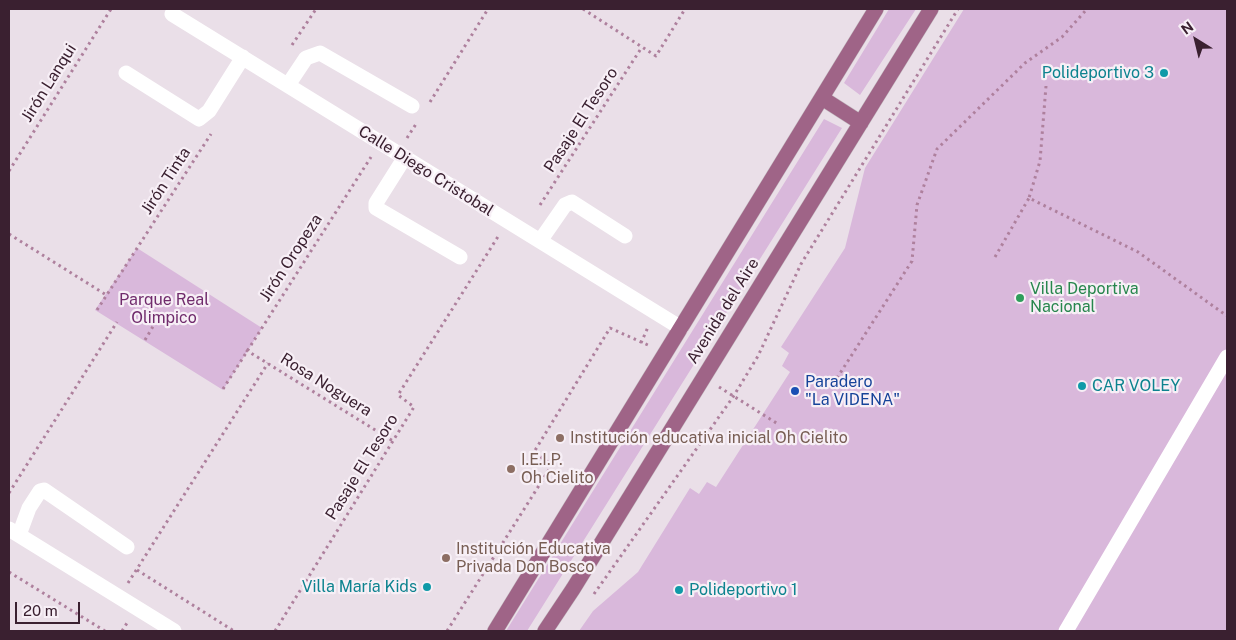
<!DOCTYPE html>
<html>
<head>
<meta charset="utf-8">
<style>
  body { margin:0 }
  #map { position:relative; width:1236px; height:640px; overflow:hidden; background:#eadfe8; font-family:"Public Sans",sans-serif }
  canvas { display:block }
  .frame { position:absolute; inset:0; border:10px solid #3a2030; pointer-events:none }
  .north { position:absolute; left:1171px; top:15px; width:50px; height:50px; -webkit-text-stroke:4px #f7eff6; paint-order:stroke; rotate:324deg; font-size:14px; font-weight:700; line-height:20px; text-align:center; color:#3a2030 }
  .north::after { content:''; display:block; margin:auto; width:18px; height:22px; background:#3a2030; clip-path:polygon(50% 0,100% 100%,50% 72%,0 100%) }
  .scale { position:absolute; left:15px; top:602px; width:65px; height:22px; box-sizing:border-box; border:2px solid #3a2030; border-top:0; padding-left:6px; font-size:15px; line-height:18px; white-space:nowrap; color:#3a2030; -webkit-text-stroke:4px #f7eff6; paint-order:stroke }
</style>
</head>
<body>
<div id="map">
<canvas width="1236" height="640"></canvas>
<div class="frame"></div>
<div class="north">N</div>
<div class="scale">20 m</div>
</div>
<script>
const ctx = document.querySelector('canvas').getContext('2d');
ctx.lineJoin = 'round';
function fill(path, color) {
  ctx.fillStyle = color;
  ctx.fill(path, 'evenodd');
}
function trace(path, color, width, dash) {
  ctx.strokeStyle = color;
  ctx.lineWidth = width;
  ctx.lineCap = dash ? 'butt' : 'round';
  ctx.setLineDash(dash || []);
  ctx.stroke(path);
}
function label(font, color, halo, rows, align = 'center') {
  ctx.font = font + ' "Public Sans",sans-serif';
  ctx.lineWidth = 4.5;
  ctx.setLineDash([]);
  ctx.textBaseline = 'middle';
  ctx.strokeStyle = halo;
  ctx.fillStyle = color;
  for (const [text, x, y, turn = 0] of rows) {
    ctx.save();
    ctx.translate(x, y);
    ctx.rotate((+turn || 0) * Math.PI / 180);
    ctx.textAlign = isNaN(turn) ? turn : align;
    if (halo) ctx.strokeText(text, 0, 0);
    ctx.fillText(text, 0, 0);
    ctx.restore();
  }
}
const green = new Path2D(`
  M889 9H916L860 95 844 83Z
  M964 9H1227V631H579L593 611 638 572 690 488 699 494 707 482 716 487 790 372 782 366 789 353 781 347 845 248 865 168Z
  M824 119 842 128 527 631H506Z
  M137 248 262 328 223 390 95 310Z`);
const path = new Path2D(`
  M583 9 656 56 685 9
  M292 45 316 9
  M1046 86 1040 161 1029 198 1138 252 1227 316
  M430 102 488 9
  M407 138 416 124
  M9 171 111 9
  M540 205 642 47
  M9 234 108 296
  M995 257 1029 198
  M97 310 211 134
  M145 340 158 318
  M641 343 648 327
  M246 350 393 441
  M837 378 912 261 917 205 937 149 1025 63 1062 37 1087 9
  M719 387 778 424
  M223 389 371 157
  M9 493 117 322
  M137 570 234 631
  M9 572 105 631
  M128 583 268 363
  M594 594 733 397 758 356 801 264 958 9
  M122 631 127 623
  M275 631 414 407 398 395 499 235
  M447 631 552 465 534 452 610 328 650 346`);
const minor = new Path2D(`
  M172 14 681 328
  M126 73 199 119 209 111 243 57
  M288 85 306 58 320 53 412 106
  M405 157 376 203V208L460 257
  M540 241 565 205 572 202 625 236
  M9 529 174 631
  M19 535 29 508 40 491 44 490 127 547
  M1066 631 1227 357`);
const major = new Path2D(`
  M822 98 861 123
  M495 631 876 9
  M545 631 573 589 931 9`);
const markers = [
  [1164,73,5,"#0f9aa8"],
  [1020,298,5,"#2e9e5b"],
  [1082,386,5,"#0f9aa8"],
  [795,391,5,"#1a4fb4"],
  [560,438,5,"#8d6e63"],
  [511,469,5,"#8d6e63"],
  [446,558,5,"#8d6e63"],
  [427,587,5,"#0f9aa8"],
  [679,590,5,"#0f9aa8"]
];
const cultureNames = [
  ["Polideportivo 3",1154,73],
  ["CAR VOLEY",1092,386,"left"],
  ["Villa María Kids",417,587],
  ["Polideportivo 1",689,590,"left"]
];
const streetNames = [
  ["Jirón Lanqui",49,83,-58],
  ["Pasaje El Tesoro",581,120,-57],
  ["Calle Diego Cristobal",426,171,32],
  ["Jirón Tinta",166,181,-57],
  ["Jirón Oropeza",291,258,-57],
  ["Avenida del Aire",723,311,-58],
  ["Rosa Noguera",326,385,32],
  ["Pasaje El Tesoro",362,467,-58]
];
const leisureNames = [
  ["Villa Deportiva",1030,289],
  ["Nacional",1030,307]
];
const parkNames = [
  ["Parque Real",164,300],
  ["Olimpico",164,318]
];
const transitNames = [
  ["Paradero",805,382],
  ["\"La VIDENA\"",805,400]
];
const educationNames = [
  ["Institución educativa inicial Oh Cielito",570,438],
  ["I.E.I.P.",521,460],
  ["Oh Cielito",521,478],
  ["Institución Educativa",456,549],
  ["Privada Don Bosco",456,567]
];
fill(green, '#d9b8db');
trace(major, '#c4bcc1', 16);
trace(path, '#ae809d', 3, [2.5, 4]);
trace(minor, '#fff', 15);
trace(major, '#9f6487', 15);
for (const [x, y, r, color] of markers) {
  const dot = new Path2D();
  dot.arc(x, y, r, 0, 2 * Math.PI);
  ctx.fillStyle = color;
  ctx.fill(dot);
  trace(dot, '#f7eff6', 2);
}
label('16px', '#0d838f', '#f7eff6', cultureNames, 'right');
label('16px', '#3a2030', '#f7eff6', streetNames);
label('16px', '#27864d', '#f7eff6', leisureNames, 'left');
label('16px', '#702b6c', '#f7eff6', parkNames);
label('16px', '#164399', '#f7eff6', transitNames, 'left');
label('16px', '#785e54', '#f7eff6', educationNames, 'left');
</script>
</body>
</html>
